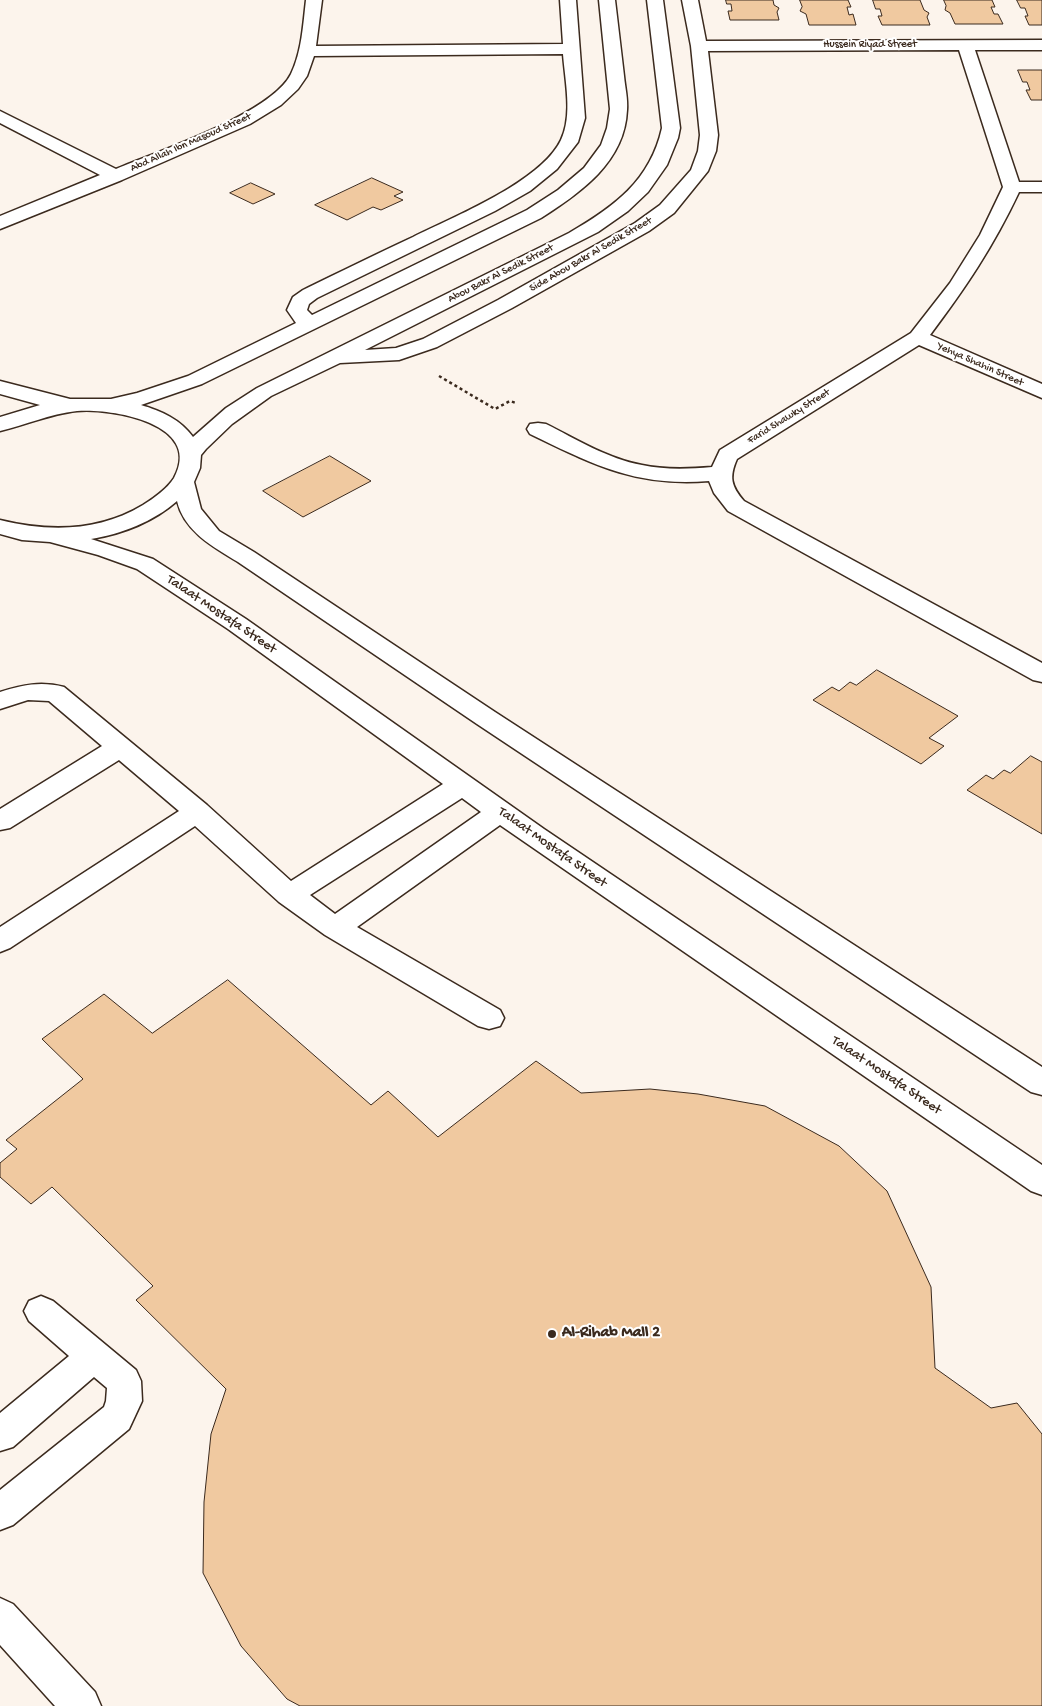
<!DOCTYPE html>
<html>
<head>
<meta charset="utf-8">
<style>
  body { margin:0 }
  canvas { display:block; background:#fcf4ec }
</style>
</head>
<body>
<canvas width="1042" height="1706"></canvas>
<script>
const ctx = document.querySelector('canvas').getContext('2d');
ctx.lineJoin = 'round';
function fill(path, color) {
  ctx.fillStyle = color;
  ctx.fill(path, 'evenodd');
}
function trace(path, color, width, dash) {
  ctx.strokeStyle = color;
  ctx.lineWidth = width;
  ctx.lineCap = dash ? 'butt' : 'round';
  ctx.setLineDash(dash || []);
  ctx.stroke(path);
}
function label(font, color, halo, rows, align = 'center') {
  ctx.font = font + ' "Gochi Hand",sans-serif';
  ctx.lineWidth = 4;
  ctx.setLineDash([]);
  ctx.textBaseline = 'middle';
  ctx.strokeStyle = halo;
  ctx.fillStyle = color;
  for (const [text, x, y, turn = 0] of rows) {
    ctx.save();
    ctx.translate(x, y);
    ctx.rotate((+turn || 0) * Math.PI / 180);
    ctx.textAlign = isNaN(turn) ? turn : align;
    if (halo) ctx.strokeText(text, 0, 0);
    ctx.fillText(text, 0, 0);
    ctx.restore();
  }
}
const building = new Path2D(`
  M726 0H773L774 5 779 8 777 12 779 20H730L728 11H732L731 4H727Z
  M800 0H848L851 7H847L849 15 853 14 856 25H809L806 14 800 11 802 7Z
  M873 0H920L924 10 929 13 927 17 930 25H882L878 16H882L880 9H876Z
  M944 0H992L995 7H991L994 14H998L1003 24H955L950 13 945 10 946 6Z
  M1017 0H1042V25H1029L1025 16H1028L1025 8H1021Z
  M1018 70H1042V100H1031L1026 90H1030L1027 82H1023Z
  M372 178 403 192 394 196 403 200 381 210 373 207 347 220 315 205Z
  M251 183 275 194 253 204 230 193Z
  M330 456 371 481 303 517 263 491Z
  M877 670 958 716 929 738 944 746 921 764 813 700 832 687 839 691 850 682 856 685Z
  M1031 756 1042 762V834L967 790 986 775 993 779 1004 770 1010 773Z
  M228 980 371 1105 388 1091 438 1137 536 1061 581 1093 650 1089 698 1094 765 1106 839 1146 887 1191 931 1287 935 1368 991 1408 1017 1403 1042 1434V1706H300L287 1699 241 1646 203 1573 204 1502 211 1434 226 1389 136 1300 153 1286 52 1187 31 1204 0 1177V1163L17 1149 6 1140 83 1079 42 1039 104 994 152 1033Z`);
const path = new Path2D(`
  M439 376 495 409 510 401 516 403`);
const minor = new Path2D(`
  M306 0H322L316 46 563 44 560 0H576L585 118 578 142 557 169 530 191 495 211 317 298 309 304 307 310 312 315 527 210 558 190 584 168 601 145 607 128 610 109 599 0H615C618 25 621 50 624 76 625 87 628 99 627 110 625 162 580 193 541 218L202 384 141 405C161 411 180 419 193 437L226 408 257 388 569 233C614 207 650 181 662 128L647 0H663L680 128 678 138 667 165 648 192 628 211 598 232 365 350 396 348 423 339 498 300 635 223 660 205 691 170 698 151 700 135 691 46 682 0H698L706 41 1042 40V50H975L1019 182H1042V192H1019C993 247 966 287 930 335L1042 384V398L919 345 737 459C729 477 731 486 744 501L1042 663V682L1033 680 728 511 714 493 709 481C636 487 594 465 530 434L527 429 530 424 538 423 546 424C576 439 608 459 642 465 665 470 688 469 712 467L720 450 911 333 950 283 980 235 1003 187 959 50 708 51 718 135 716 151 708 171 674 213 649 231 512 308 437 347 399 360 340 363 271 396 232 424 206 449 201 455 200 468 194 482 201 509 219 531 254 552 495 712 1042 1067V1095L1031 1092 477 724 238 562C213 547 184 531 177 501 153 522 121 534 91 539L153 559 246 619 544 829 1042 1165V1195L1031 1191 500 825 357 927 500 1010 504 1018 500 1026 489 1029 478 1026 325 935 279 902 195 826 10 948 0 952V927L179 811 119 760 10 828 0 830V809L102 746 49 701 28 700 0 709V692C22 685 41 681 64 687L207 805 291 881 443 784 228 629 137 569 98 555 50 542 22 540 0 534V520C49 532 98 532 143 505 154 498 167 489 174 478 204 423 111 408 77 411 49 414 26 425 0 431V417L40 405 0 394V381L70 399H111L137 393 188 376 296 323 287 310 293 297 303 290C340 272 376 254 413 237 453 217 541 182 561 140 573 115 565 81 563 54L314 56 307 76 298 89 281 105 250 124 122 180 0 229V216L100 175 0 123V111L116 169C158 151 271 114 291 74 302 51 303 25 306 0ZM462 798 481 812 335 914 310 895Z
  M41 1296 53 1301 136 1370 141 1381 142 1401 129 1429 13 1525 0 1530V1490L104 1407 106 1401 107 1388 94 1377 13 1447 0 1451V1413L69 1356 29 1321 24 1311 29 1301Z
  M0 1598 13 1604 95 1692 101 1706H55L0 1645Z`);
const markers = [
  [552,1334,5,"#3b2a1e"]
];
const farStreetnames = [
  ["Hussein Riyad Street",870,45],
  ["Abd Allah Ibn Masoud Street",191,143,-24],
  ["Side Abou Bakr Al Sedik Street",591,255,-30],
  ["Abou Bakr Al Sedik Street",501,274,-27],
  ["Yehya Shahin Street",980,365,24],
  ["Farid Shawky Street",789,417,-32]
];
const streetNames = [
  ["Talaat Mostafa Street",221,615,34],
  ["Talaat Mostafa Street",552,848,35],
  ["Talaat Mostafa Street",886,1076,34]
];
const nearPoinames = [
  ["Al-Rihab Mall 2",562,1334]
];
fill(building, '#f0c9a0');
trace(building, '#3b2a1e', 1);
trace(minor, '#3b2a1e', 3);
trace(path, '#3b2a1e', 2.5, [3, 3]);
fill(minor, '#fff');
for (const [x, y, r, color] of markers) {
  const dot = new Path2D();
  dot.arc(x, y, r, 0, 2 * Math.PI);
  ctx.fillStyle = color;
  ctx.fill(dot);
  trace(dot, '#fff', 2);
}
label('11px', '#3b2a1e', '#fff', farStreetnames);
label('14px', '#3b2a1e', '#fff', streetNames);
label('bold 16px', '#3b2a1e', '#fff', nearPoinames, 'left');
</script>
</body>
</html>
